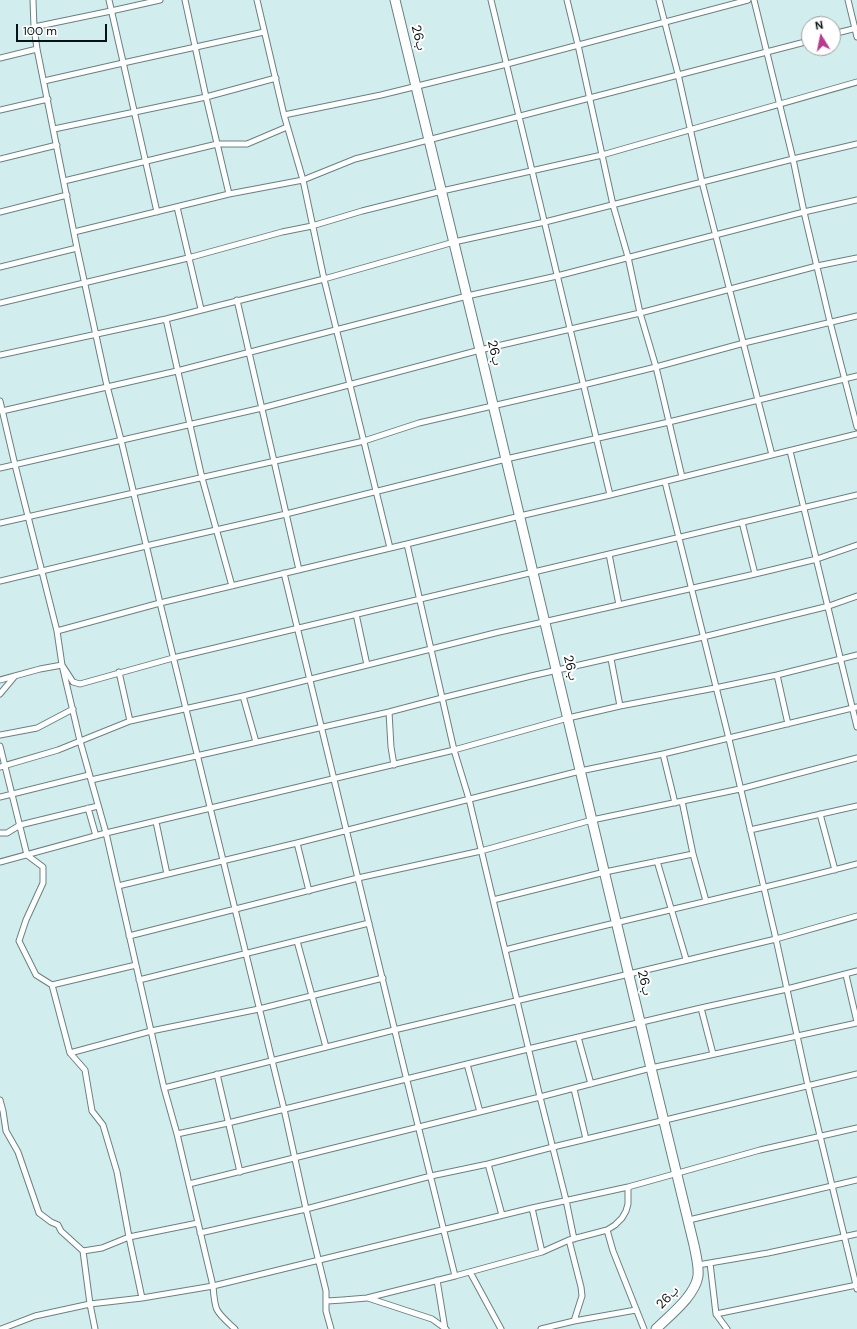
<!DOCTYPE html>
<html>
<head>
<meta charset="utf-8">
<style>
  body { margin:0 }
  #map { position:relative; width:857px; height:1329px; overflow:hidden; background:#d2edee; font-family:"DM Sans",sans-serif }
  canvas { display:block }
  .north { position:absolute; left:801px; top:16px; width:40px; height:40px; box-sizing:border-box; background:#fff; border:1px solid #9da0a1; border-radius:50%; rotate:350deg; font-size:11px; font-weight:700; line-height:16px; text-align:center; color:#091213 }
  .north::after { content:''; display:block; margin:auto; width:14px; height:18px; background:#b63c8e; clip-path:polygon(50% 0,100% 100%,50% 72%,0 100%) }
  .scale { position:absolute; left:16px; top:24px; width:91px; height:18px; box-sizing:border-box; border:2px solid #091213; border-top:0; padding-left:5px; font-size:12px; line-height:14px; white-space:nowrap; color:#091213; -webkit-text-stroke:3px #fff; paint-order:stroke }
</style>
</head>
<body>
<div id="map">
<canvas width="857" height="1329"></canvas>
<div class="north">N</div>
<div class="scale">100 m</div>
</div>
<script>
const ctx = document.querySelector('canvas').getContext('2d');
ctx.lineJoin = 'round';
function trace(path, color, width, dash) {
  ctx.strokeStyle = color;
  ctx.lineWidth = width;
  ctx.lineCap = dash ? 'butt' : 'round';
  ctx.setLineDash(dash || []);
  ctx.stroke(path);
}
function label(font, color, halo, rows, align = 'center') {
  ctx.font = font + ' "DM Sans","Noto Naskh Arabic",sans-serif';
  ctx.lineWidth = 4;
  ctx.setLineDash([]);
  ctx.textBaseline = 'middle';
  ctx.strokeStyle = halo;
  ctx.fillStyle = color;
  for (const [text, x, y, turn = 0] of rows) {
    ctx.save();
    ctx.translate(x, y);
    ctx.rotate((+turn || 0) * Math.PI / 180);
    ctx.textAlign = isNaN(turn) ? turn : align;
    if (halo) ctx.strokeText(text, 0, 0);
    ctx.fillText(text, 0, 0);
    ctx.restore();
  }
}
const street = new Path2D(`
  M33 0 34 27 37 49 77 248 107 386 121 440 160 603 284 1109 306 1209 326 1291V1311L331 1329
  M109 0 157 212
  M185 0 206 97 229 194
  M257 0 284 115 303 180 324 279 390 548
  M491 0 610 495
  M567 0 578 45 613 205 628 257 640 313 656 367 682 477
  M659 0 678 74 702 182 772 455
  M754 0 793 159 804 212 830 322 857 427
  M848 0 857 37
  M34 27 111 11 160 0
  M833 34 857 28
  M0 58 37 49
  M44 81 123 63 264 32
  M0 110 48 99
  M284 115 381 95 507 64 748 0
  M54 129 206 97 276 78
  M0 159 57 145
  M64 181 217 144H247L287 127
  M177 207 201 309
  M0 212 67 195
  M74 232 229 194 303 180 355 159 809 41
  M0 267 77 248
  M237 300 299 570
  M0 303 188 258 282 232 312 226 362 211 442 191 602 155 857 82
  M166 319 202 478 232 586
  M0 355 166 319 324 279 454 242 545 222 793 159 857 144
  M0 401 15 465 57 631 62 665 80 741 106 833 164 1088 177 1134 213 1286C215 1313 216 1311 235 1329
  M2 411 177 371 467 296 557 276 804 212 857 200
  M790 451 857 727
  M0 468 262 408 480 350 640 313 817 266 857 258
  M665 482 729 739 776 939 808 1086 857 1289
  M742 522 755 574
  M0 523 364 441 419 423 583 385 656 367 744 343 857 316
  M407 544 454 750 469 799 540 1097 566 1200 574 1239
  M609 554 619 605
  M284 573C341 808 397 1042 455 1276
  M0 581 146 546 286 514 506 459 669 422 857 376
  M356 614 367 665
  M57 631 160 603 407 544 520 516 610 495 857 434
  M611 659 620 706
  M119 672 130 721
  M777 675 788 724
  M0 680 40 669 62 665 73 682 80 684 173 658 857 495
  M0 694 15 676
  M243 696 256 742
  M389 712 391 747 394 765
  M0 735 37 728 73 709
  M0 746 27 855 43 867V883L26 920 19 941 36 975 52 985 70 1053 85 1070 92 1111 103 1125 117 1172 129 1237 142 1298
  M663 754 675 803
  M0 767 58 750 130 721 243 696 495 633 755 574 817 559 857 545
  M91 780 389 712 442 698 531 676 703 637 829 606 857 596
  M0 797 89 775
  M682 801 693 854 706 901
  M88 808 96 836
  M820 814 835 870
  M156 822 167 874
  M20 825 98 806
  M750 830 857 806
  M0 833H7L20 825
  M297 843 309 891
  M657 861 686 959
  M0 862 106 833 454 750 568 718 620 706 715 688 777 675 857 655
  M118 886 297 843 580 771 663 754 857 707
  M493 900 605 872 693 854
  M129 936 358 878 481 851 592 820 740 789 857 758
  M297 941 326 1047
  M505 950C622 920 740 895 857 864
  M846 975 857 1022
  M139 980 369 923
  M52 985 136 965
  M701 1008 713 1054
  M578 1037 591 1084
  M70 1053 151 1031 259 1009 383 978
  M467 1064 480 1112
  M217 1074 240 1172
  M164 1088 394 1030 776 939 857 916
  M574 1089 586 1139
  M0 1100 3 1111 6 1131 18 1152 39 1213 51 1222 58 1225 61 1231 83 1251 90 1304 95 1329
  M177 1134 228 1123 528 1049 701 1008 787 989 857 971
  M488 1164 502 1215
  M189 1184 540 1097 651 1068 857 1023
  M532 1208 542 1252
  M689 1220 857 1180
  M607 1230 613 1251 644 1329
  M200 1233 306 1209 431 1176 488 1164 553 1147 857 1074
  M569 1240 581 1287 582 1296 574 1321
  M83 1251 102 1248 129 1237 198 1223
  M710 1263 716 1314 727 1329
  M698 1265 768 1253 857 1234
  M470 1272 501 1329
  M437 1280 445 1329
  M368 1298 432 1319 446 1329
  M327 1301 343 1300 367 1298 455 1276 542 1252 569 1240 607 1230 615 1225 622 1218 626 1211 628 1204V1187
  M716 1314 857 1285
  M1 1329 35 1316 90 1304 142 1298 213 1286 532 1208 628 1187 760 1150 857 1128
  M541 1329 574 1321 636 1310`);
const highway = new Path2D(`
  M395 0 480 350 651 1068 694 1245C696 1255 699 1266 698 1276 695 1296 670 1315 656 1329`);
const streetNames = [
  ["26ب",418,38,76],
  ["26ب",494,353,77],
  ["26ب",570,668,77],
  ["26ب",644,983,77],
  ["26ب",668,1298,-46]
];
trace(street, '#688182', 7);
trace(highway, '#688182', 11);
trace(street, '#fff', 5);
trace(highway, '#fff', 9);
label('13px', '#091213', '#fff', streetNames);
</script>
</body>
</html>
